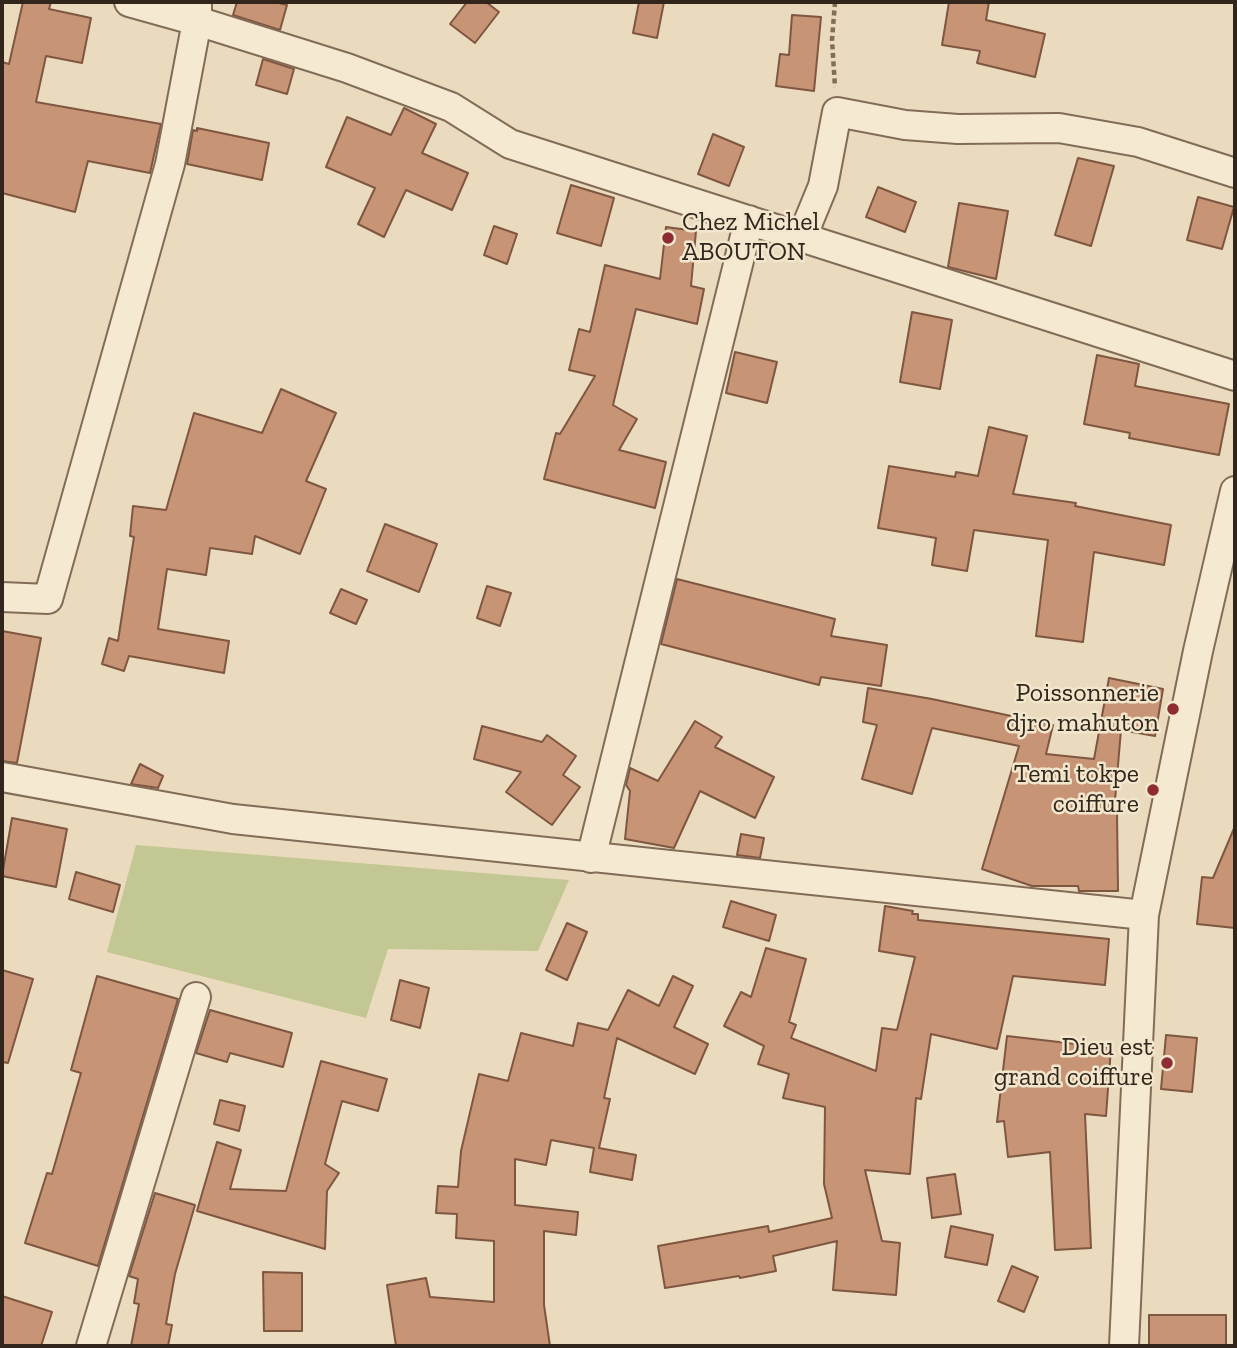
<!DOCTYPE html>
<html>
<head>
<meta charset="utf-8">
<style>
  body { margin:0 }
  #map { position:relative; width:1237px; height:1348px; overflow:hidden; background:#eadbbe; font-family:"Zilla Slab",serif }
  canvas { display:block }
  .frame { position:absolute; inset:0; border:4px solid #32261c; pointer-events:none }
</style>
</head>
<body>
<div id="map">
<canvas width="1237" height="1348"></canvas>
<div class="frame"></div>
</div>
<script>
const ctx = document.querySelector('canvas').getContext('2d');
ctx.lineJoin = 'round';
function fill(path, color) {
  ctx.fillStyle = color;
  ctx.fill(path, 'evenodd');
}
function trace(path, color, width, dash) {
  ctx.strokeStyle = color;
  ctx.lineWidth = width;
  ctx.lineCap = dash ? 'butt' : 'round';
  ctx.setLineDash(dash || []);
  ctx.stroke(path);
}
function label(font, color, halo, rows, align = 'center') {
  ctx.font = font + ' "Zilla Slab",serif';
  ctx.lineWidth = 5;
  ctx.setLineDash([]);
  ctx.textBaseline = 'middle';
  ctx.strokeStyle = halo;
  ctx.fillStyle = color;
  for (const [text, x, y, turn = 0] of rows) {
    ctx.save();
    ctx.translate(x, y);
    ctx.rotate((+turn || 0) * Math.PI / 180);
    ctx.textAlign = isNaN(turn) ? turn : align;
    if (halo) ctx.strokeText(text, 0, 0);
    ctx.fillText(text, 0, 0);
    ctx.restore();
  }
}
const green = new Path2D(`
  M136 845 569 880 538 951 388 949 366 1018 107 952Z`);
const building = new Path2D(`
  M23 2H51L49 9 91 18 82 63 46 56 36 102 161 124 150 173 88 161 75 212 2 193V62L9 64Z
  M237 2H275L287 5 280 30 233 15Z
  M467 2H486L499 12 475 43 450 24Z
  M639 2H664L657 38 633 33Z
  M949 2H989L986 20 1045 34 1035 77 977 63 980 51 942 45Z
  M792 15 821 17 814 91 776 86 780 54 789 55Z
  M263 59 294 69 287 94 256 85Z
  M404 108 436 124 422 153 468 173 452 210 406 190 384 237 358 224 375 188 326 167 347 117 391 135Z
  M197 128 269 143 262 180 187 164 193 130 197 131Z
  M713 134 744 147 729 186 698 174Z
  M1078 158 1114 166 1091 246 1055 235Z
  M571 185 614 198 601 246 557 233Z
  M878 187 916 202 905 232 866 217Z
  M1198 197 1234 207 1222 249 1187 240Z
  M959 203 1008 211 996 279 948 267Z
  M494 226 517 234 507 264 484 255Z
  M666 227 696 231 691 286 704 289 697 324 636 309 613 405 637 419 619 450 666 462 655 508 544 479 556 433 560 434 595 376 569 370 579 329 590 332 605 265 660 279Z
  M912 312 952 320 940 389 900 382Z
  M735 352 777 362 767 403 726 393Z
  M1097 355 1139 364 1135 386 1229 404 1219 455 1129 438 1130 433 1084 424Z
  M281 389 336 413 306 481 326 489 300 554 255 536 252 554 210 548 206 575 167 569 158 629 229 641 224 673 129 656 124 671 102 664 109 638 118 641 134 537 130 536 133 506 166 510 194 413 262 433Z
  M989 427 1027 436 1013 494 1076 503 1075 506 1171 525 1164 565 1094 552 1083 642 1036 636 1048 540 974 530 967 571 932 565 936 538 878 528 889 466 955 477 956 472 978 476Z
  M385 524 437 544 419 592 367 571Z
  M677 579 835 619 831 636 887 645 881 686 821 677 819 685 661 644Z
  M487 586 511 593 500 626 477 618Z
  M341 589 367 600 356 624 330 613Z
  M2 631 41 638 17 763 2 761Z
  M1109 678 1163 689 1155 736 1121 730 1114 812H1117L1118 891H1079L1078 886H1032L982 869 1019 746 932 728 912 794 862 779 877 725 863 722 868 688 932 699 1053 725 1046 754 1094 759Z
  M695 721 722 737 715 747 774 777 755 818 700 791 674 848 625 839 630 791 626 785 630 768 658 781Z
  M482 726 542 742 547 735 576 756 563 775 580 787 552 825 506 792 521 772 474 759Z
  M140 764 163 776 158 788 131 784Z
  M12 818 67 829 56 887 2 876Z
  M1235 826V928L1197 924 1202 877 1213 878Z
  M741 834 764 838 760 858 737 855Z
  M76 872 120 885 113 912 69 899Z
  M731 901 776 915 769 941 723 927Z
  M885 906 913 911 912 914H918V920L1109 939 1105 985 1013 976 997 1049 931 1034 921 1099 916 1098 910 1174 865 1170 882 1241 900 1243 896 1295 833 1290 837 1241 773 1256 776 1271 740 1278 739 1276 665 1288 658 1246 768 1226 769 1232 832 1218 824 1184 825 1107 783 1098 789 1074 758 1064 764 1046 724 1026 741 992 751 997 766 948 806 959 789 1022 796 1025 791 1038 876 1071 882 1028 897 1030 915 957 879 951Z
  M567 923 587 932 567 980 546 970Z
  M2 970 33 979 8 1063 2 1062Z
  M97 976 178 999 98 1266 25 1243 47 1173 52 1174 81 1073 71 1070Z
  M673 976 693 986 674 1027 708 1044 695 1074 617 1038 604 1098 610 1099 599 1148 636 1155 632 1180 590 1172 594 1148 551 1140 546 1165 515 1159V1205L578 1212 576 1235 544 1231V1305L550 1346H396L387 1285 426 1278 430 1297 494 1302V1241L456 1238 457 1214 436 1213 438 1186 458 1187 461 1151 479 1074 508 1081 521 1033 573 1046 578 1023 608 1030 628 990 659 1006Z
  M400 980 429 988 420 1028 391 1020Z
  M210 1010 292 1033 283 1067 230 1053 227 1062 196 1053Z
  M1166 1035 1197 1038 1192 1092 1161 1089Z
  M1007 1036 1111 1048 1106 1116 1085 1114 1091 1248 1055 1250 1050 1152 1008 1157 1004 1121 997 1122Z
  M321 1061 387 1079 378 1111 342 1101 325 1164 339 1173 327 1191 325 1249 197 1211 217 1142 241 1150 230 1189 286 1191Z
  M220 1100 245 1106 239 1131 214 1124Z
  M955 1174 961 1214 932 1218 927 1178Z
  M155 1193 195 1205 175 1274 166 1324 172 1325 168 1346H131L139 1304 134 1303 138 1279 129 1276Z
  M951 1226 993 1235 987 1265 945 1257Z
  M1012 1266 1038 1277 1024 1312 998 1301Z
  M263 1272 302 1273V1331H264Z
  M2 1296 52 1312 41 1346H2Z
  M1149 1315H1226V1346H1149Z`);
const path = new Path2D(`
  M835 2 832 40 835 87`);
const street = new Path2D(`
  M129 2 197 21 347 68 451 107 510 144 1235 376
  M802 237 823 186 837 112 905 125 958 129 1059 128 1138 142 1235 173
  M2 597 48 599 170 164 197 21V3
  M2 777 233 819 1144 915
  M591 858 749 220
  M91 1346 196 997
  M1124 1346 1144 915 1198 651 1235 491`);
const markers = [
  [668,238,7,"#8d2c31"],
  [1173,709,7,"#8d2c31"],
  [1153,790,7,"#8d2c31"],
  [1167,1063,7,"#8d2c31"]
];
const poiNames = [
  ["Chez Michel",682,223,"left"],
  ["ABOUTON",682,253,"left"],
  ["Poissonnerie",1159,694],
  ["djro mahuton",1159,724],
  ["Temi tokpe",1139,775],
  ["coiffure",1139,805],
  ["Dieu est",1153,1048],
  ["grand coiffure",1153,1078]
];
fill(green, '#c3c793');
fill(building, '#c79476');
trace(building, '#7f5640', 2);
trace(street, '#826c58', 32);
trace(path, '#826c58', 4.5, [5, 3.5]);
trace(street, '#f6e9d1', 28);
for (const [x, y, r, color] of markers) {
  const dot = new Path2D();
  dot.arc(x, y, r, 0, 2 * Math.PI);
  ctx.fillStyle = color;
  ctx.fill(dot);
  trace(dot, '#f2e6cd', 2.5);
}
label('26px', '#32261c', '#f2e6cd', poiNames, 'right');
</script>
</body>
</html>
